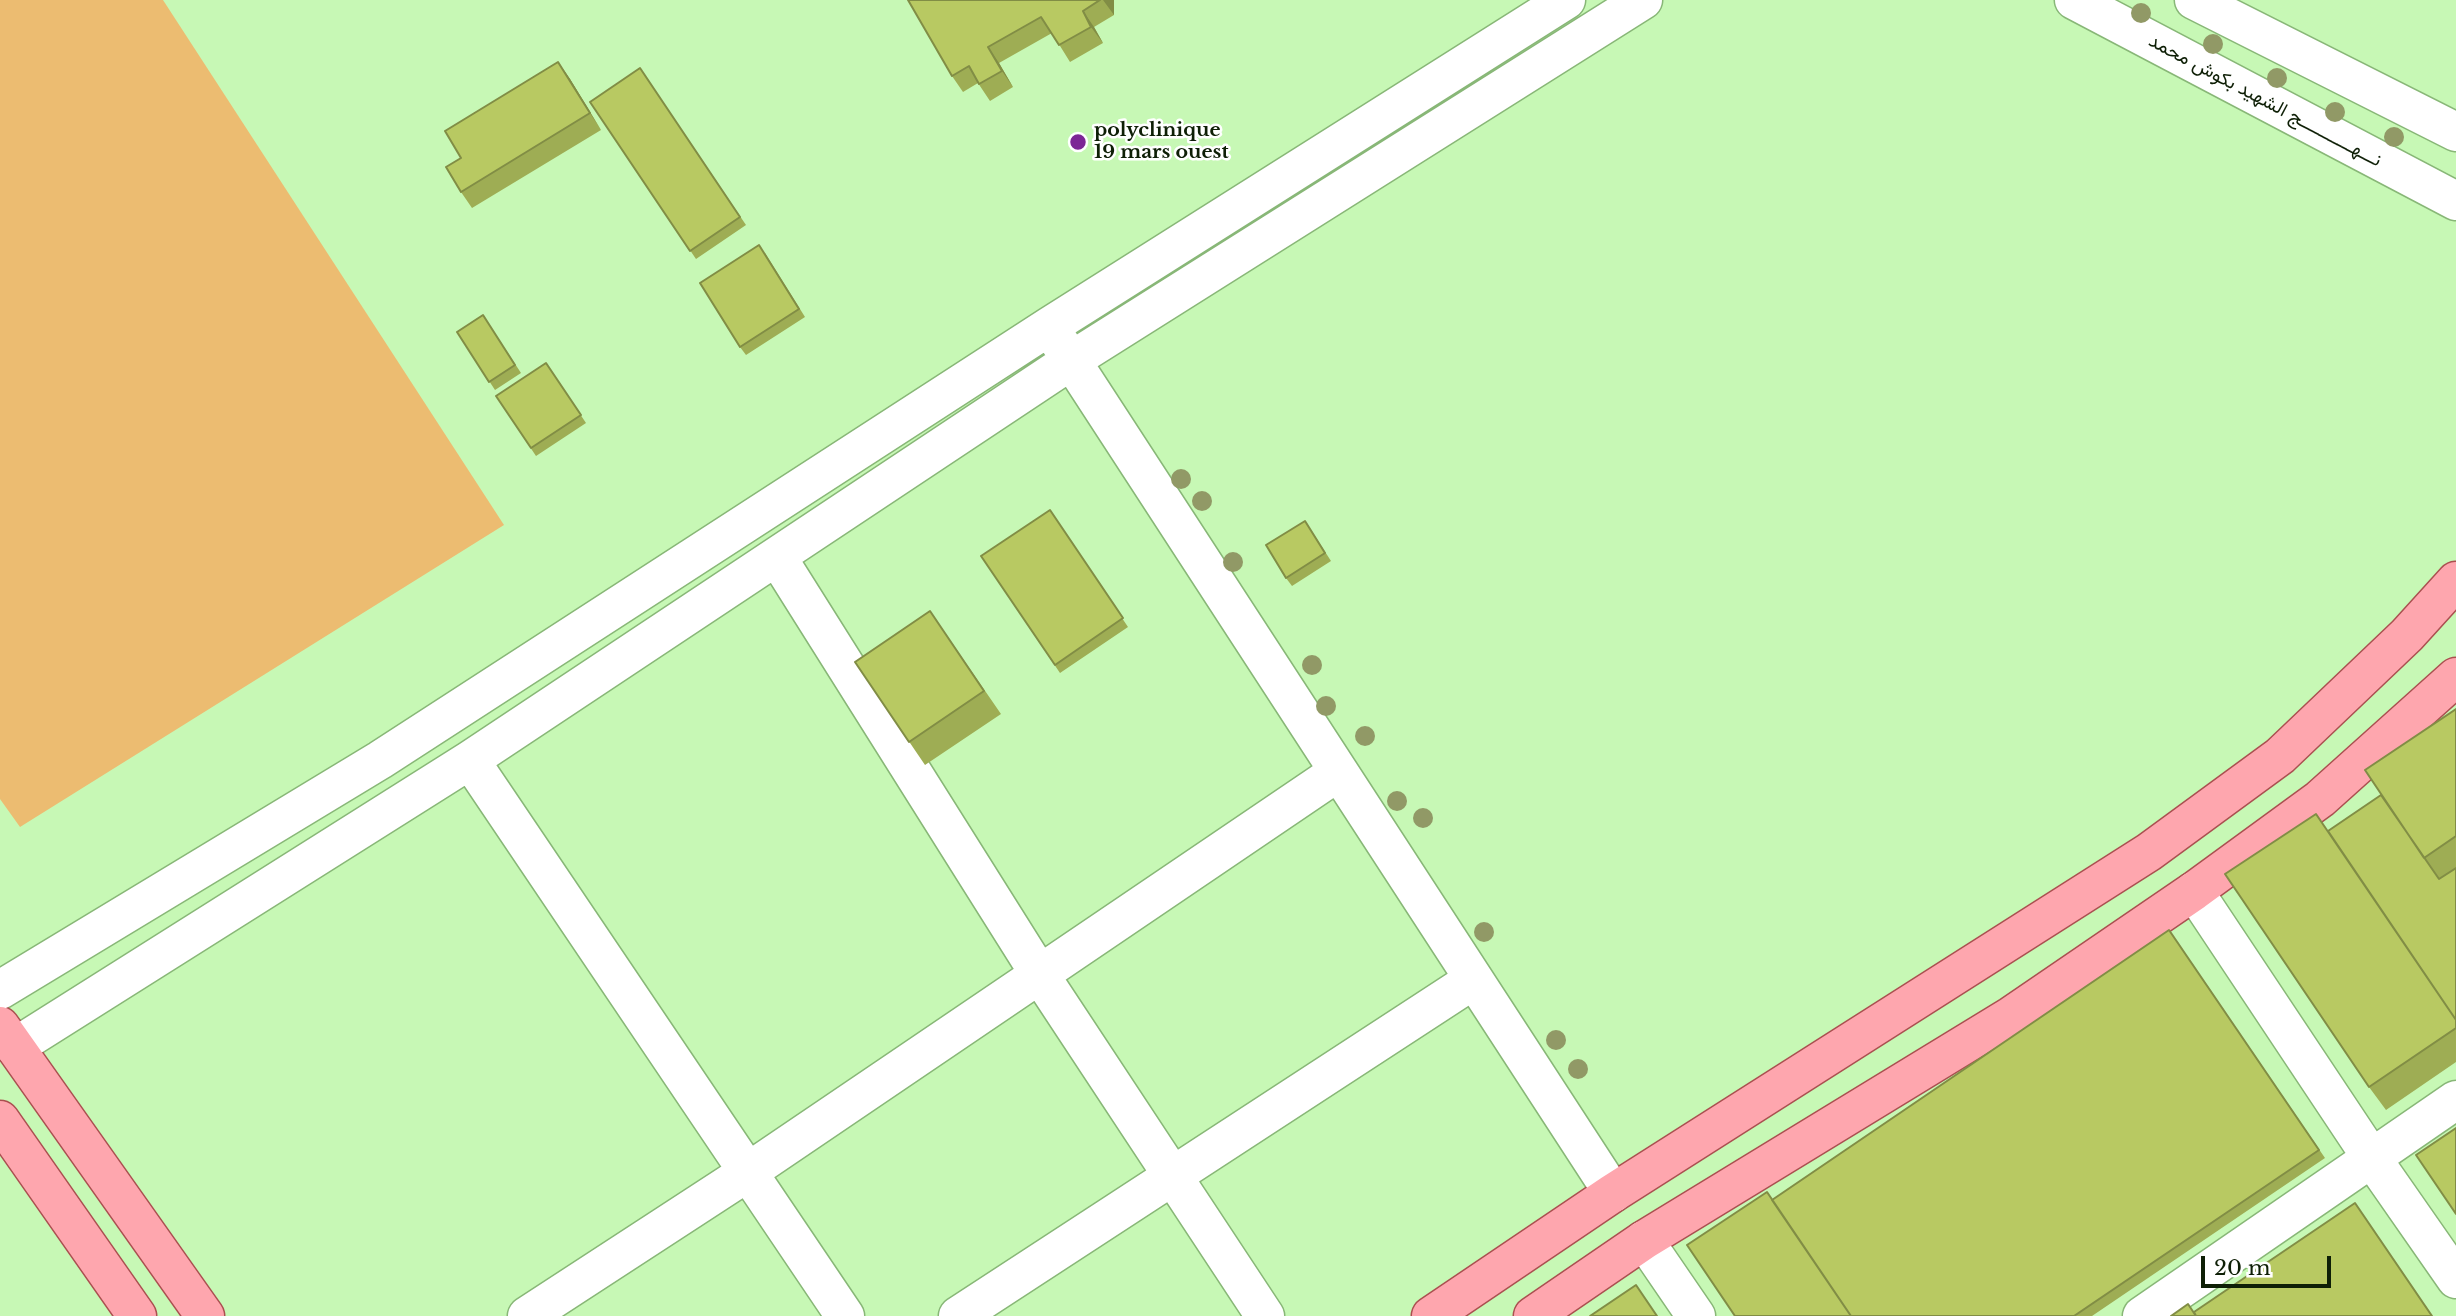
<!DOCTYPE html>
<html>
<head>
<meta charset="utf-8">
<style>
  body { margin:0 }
  #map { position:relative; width:2456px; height:1316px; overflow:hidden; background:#c7f8b5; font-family:"Libre Baskerville",serif }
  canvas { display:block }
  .scale { position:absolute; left:2201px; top:1256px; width:130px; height:32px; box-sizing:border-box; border:4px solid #0e1f06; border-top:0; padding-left:9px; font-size:21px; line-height:24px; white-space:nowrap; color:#0e1f06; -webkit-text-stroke:5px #fff; paint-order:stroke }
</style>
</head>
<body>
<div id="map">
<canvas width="2456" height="1316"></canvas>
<div class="scale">20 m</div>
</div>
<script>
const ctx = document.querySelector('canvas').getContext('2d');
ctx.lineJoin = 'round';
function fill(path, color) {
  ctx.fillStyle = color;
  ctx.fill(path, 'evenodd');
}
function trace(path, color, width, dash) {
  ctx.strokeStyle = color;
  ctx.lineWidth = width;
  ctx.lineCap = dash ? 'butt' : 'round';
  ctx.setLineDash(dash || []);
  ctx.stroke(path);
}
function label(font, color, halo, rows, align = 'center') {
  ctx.font = font + ' "Libre Baskerville",Vazirmatn,serif';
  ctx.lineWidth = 5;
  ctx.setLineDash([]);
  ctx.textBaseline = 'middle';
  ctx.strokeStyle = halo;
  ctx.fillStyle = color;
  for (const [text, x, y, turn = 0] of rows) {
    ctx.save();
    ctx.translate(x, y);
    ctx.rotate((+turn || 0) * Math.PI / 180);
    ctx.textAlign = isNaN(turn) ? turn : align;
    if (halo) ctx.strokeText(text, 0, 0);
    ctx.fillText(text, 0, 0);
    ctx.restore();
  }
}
const green = new Path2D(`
  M0 0H163L504 525 20 827 0 799Z`);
const minor = new Path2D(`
  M2074 0 2456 201
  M2194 0 2456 132
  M1058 340 1613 1193
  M777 557 1040 975 1265 1316
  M470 760 845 1316
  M2194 891 2371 1157 2456 1279
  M0 990 380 760 1050 326 1566 0
  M15 1047 470 760 1072 360 1643 0
  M1644 1240 1696 1316
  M527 1316 748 1172 1338 772
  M958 1316 1473 980
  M2142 1316 2456 1100`);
const major = new Path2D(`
  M0 1026 205 1316
  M0 1120 137 1316
  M1431 1316 1613 1193 2149 852 2280 756 2407 635 2456 581
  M1533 1316 1644 1240 2011 1016 2194 891 2320 799 2456 677`);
const trees = [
  [2141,13],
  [2213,44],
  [2277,78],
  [2335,112],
  [2394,137],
  [1181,479],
  [1202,501],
  [1233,562],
  [1312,665],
  [1326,706],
  [1365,736],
  [1397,801],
  [1423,818],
  [1484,932],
  [1556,1040],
  [1578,1069]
];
const wall = new Path2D(`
  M908 0H1114V15L1094 27 1103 43 1070 62 1052 33 999 63 1013 87 990 101 978 83 963 92 952 76Z
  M558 62 570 79 601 130 472 208 461 192V158Z
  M640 68 746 225 696 259 590 102Z
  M765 253 805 317 746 355 740 347Z
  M483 315 521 373 495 390 457 332Z
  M546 363 586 423 536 456 496 396Z
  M1050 510 1128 627 1060 673 981 556Z
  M1311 530 1331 561 1292 586 1286 578Z
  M930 611 1001 714 925 765 855 662Z
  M2456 709V1062L2386 1110 2369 1087 2403 941 2381 795Z
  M2169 930 2325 1158 2092 1316H1735L1773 1200Z`);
const shadedWall = new Path2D(`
  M1103 0H1114V15Z
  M1083 11 1094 27 1103 43 1091 27Z
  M988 47 999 63 1013 87 1002 71Z
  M558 62 570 79 601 130 590 113Z`);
const building = new Path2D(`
  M908 0H1100L1083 11 1091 27 1059 45 1041 17 988 47 1002 71 979 84 969 66 952 76Z
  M558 62 590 113 461 192 446 167 461 158 445 131Z
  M640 68 740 217 690 251 590 102Z
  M759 245 799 309 740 347 700 283Z
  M483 315 515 365 489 382 457 332Z
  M546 363 581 415 531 448 496 396Z
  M1050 510 1123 618 1055 665 981 556Z
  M1305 521 1325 553 1286 578 1266 545Z
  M930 611 984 691 909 742 855 662Z
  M2456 709V836L2424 858 2365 770Z
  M2381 795 2439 879 2456 868V1020L2328 831Z
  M2316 814 2456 1020V1028L2369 1087 2225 874Z
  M2169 930 2319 1150 2074 1316H1851L1772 1200Z
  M2456 1128V1214L2416 1155Z
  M1767 1192 1851 1316H1735L1687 1245Z
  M2355 1203 2432 1316H2196L2194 1312Z
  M1636 1285 1657 1316H1590Z
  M2188 1304 2196 1316H2171Z`);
const markers = [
  [1078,142,9,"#7c2695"]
];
const streetNames = [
  ["نـــهـــــــــــج الشهيد بكوش محمد",2265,101,28]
];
const poiNames = [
  ["polyclinique",1094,131],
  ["19 mars ouest",1094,153]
];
fill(green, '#ecbc71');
trace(minor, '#88b777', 41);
trace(major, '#aa5050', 41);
trace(minor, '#fff', 38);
trace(major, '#fea6ae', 38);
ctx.fillStyle = '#919966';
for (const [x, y] of trees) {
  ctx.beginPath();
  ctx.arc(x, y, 10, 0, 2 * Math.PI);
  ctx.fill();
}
fill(wall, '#9ead54');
fill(shadedWall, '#818d45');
fill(building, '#b8c962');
trace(building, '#818d45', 2);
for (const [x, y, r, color] of markers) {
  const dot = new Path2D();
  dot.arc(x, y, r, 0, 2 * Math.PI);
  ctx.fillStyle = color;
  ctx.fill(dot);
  trace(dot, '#fff', 2.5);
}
label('19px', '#0e1f06', '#fff', streetNames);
label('bold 19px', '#0e1f06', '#fff', poiNames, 'left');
</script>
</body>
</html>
